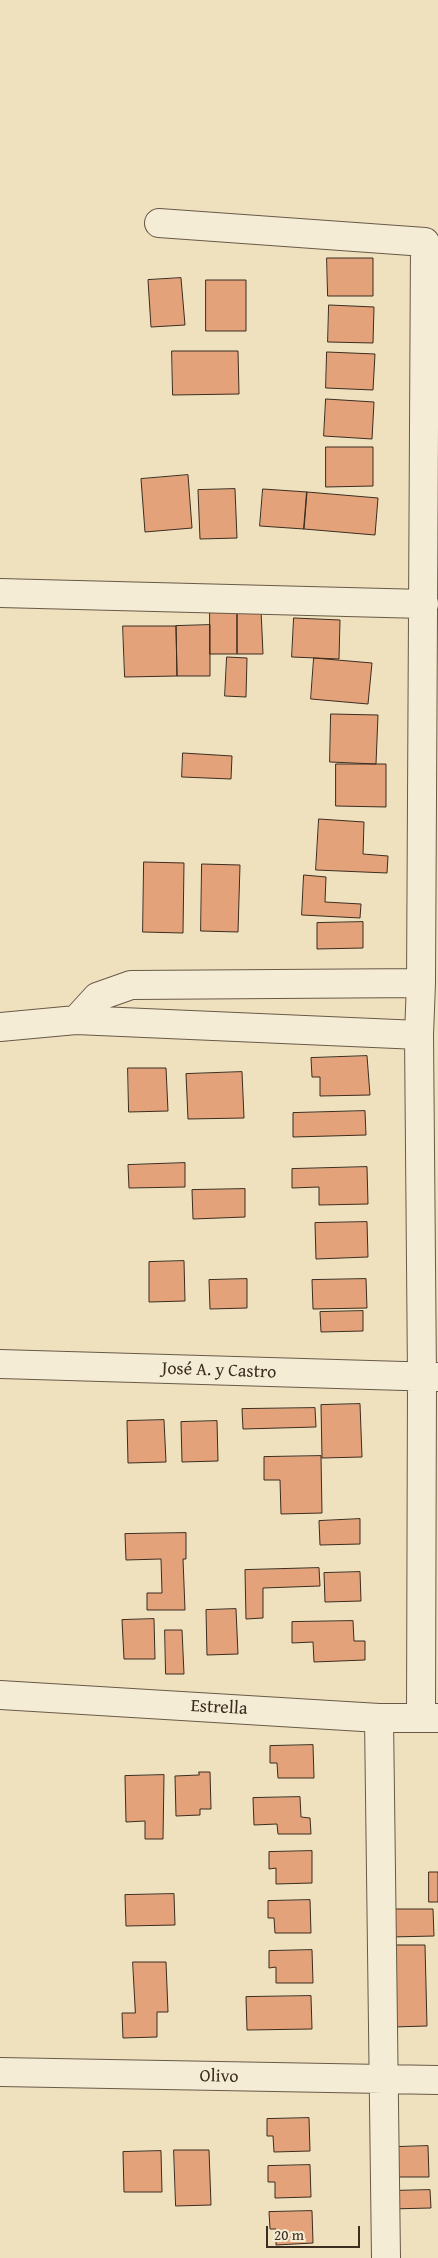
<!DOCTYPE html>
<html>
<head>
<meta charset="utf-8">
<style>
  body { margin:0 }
  #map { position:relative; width:438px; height:2258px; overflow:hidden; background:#efe1be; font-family:"Gentium Book Plus",serif }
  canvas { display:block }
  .scale { position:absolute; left:266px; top:2226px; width:94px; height:22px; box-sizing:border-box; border:2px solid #3b2d20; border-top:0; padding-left:6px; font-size:15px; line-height:18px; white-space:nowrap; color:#3b2d20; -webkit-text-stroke:4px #f5ecd5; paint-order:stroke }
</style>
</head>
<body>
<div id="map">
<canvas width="438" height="2258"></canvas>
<div class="scale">20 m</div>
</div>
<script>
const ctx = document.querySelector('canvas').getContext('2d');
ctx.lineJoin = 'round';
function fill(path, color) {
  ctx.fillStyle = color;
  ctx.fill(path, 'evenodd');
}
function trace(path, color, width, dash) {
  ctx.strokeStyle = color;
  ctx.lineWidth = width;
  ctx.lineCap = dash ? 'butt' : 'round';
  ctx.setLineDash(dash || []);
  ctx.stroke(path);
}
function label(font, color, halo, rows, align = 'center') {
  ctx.font = font + ' "Gentium Book Plus",serif';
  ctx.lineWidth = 4.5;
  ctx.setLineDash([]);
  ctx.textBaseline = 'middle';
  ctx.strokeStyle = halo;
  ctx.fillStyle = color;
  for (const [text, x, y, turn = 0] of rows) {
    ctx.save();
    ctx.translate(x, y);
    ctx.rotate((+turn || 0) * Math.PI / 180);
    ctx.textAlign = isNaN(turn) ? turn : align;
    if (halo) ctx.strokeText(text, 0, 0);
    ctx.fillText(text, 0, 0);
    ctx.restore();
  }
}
const building = new Path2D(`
  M327 258H373V296H328Z
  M181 278 185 325 151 327 148 280Z
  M206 280H246V331H206Z
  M329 305 374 307 373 343 328 342Z
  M172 351H238L239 394 173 395Z
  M327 352 375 354 373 390 326 388Z
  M326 399 374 402 372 439 324 436Z
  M326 447H373V486L326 487Z
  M188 475 192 528 145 532 141 479Z
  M235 489 237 538 200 539 198 490Z
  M263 489 307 492 304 529 260 526Z
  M307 492 378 498 375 535 304 529Z
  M210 610 237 611V654H210Z
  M261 610 263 654H237V611Z
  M294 618 340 620 339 659 292 657Z
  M210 625V676H177L176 626Z
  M123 626H176L177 676 125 677Z
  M227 657 247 658 246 697 225 696Z
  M314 658 372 663 368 704 311 699Z
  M331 714 378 715 376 764 330 762Z
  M183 753 232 756 231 779 182 777Z
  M336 764H386V807L336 806Z
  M319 819 364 822 363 854 388 856 387 873 316 870Z
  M144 862 184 863 183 933 143 932Z
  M202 864 240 865 238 932 201 931Z
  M304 875 326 877 325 902 361 904 360 918 302 915Z
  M363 922V948L317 949V923Z
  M367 1056 370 1095 320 1096V1077H312L311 1058Z
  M128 1068H166L168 1111 129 1112Z
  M242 1072 244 1118 188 1119 186 1074Z
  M365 1111 366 1135 293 1137V1113Z
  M185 1163V1187L129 1188 128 1165Z
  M367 1167 368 1204 319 1205V1187L292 1188V1169Z
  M245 1189V1217L193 1219 192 1190Z
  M367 1222 368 1257 316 1259 315 1223Z
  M184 1261 185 1301 149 1302V1262Z
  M247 1279V1308L210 1309 209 1280Z
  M366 1279 367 1308 313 1309 312 1280Z
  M363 1311V1331L321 1332 320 1312Z
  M360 1404 362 1457 322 1458 321 1405Z
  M315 1408 316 1427 243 1429 242 1409Z
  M164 1420 166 1462 128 1463 127 1421Z
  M217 1421 218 1461 182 1462 181 1422Z
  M321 1456 322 1513 281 1514 280 1480H264V1457Z
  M360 1519V1544L320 1545 319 1521Z
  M186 1533V1559H183L185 1610H147V1593H162L161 1559 126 1560 125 1534Z
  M319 1568 320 1586 263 1588V1618L246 1619 245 1570Z
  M360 1572 361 1601 325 1602 324 1573Z
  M236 1609 238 1654 207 1655 206 1610Z
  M154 1619 155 1659H124L122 1620Z
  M353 1621 354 1641H365V1660L314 1662 313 1642 292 1643V1622Z
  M165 1630H182L184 1674H166Z
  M313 1745 314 1778H278L277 1763H270V1746Z
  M199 1772H210L211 1809H200V1815L176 1816 175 1776 199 1775Z
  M164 1775 163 1839H145V1821L126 1822 125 1776Z
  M300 1797 301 1817 310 1818 311 1834H278L277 1824 254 1825 253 1798Z
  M312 1851V1883L276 1884V1868L269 1869V1852Z
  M429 1872H438V1902H429Z
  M174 1894 175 1925 126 1926 125 1895Z
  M310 1900 311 1933H275L274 1918H268V1901Z
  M391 1909H433L434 1936 391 1937Z
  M391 1945H425L427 2026 393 2027Z
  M312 1950 313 1983H276V1967L269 1968V1951Z
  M133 1962H166L168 2012H157V2037L123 2038 122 2013H135Z
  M311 1996 312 2029 247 2030 246 1997Z
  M309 2118 310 2151 274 2152 273 2136H267V2119Z
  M428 2146 429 2177H397L396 2147Z
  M174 2150H209L211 2205 176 2206Z
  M161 2151 162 2192H124L123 2152Z
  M310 2165 311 2197 275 2198V2182H268V2166Z
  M430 2190 431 2208 389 2209V2191Z
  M312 2211 313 2243 276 2245V2229H270L269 2212Z`);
const minor = new Path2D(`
  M159 223 425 242 421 983 419 1035 422 1377 421 1718
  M0 593 424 604
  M0 1027 76 1020
  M419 1035 76 1020 97 997 131 985 421 983
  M0 1364 438 1377
  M0 1695 379 1718H438
  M379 1718 386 2258
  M0 2072 438 2080`);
const streetNames = [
  ["José A. y Castro",219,1371,2],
  ["Estrella",219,1708,3],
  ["Olivo",219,2077,1]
];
fill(building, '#e3a279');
trace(building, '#3b2d20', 1);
trace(minor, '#685a48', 30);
trace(minor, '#f5ecd5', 28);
label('18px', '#3b2d20', '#f5ecd5', streetNames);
</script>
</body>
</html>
